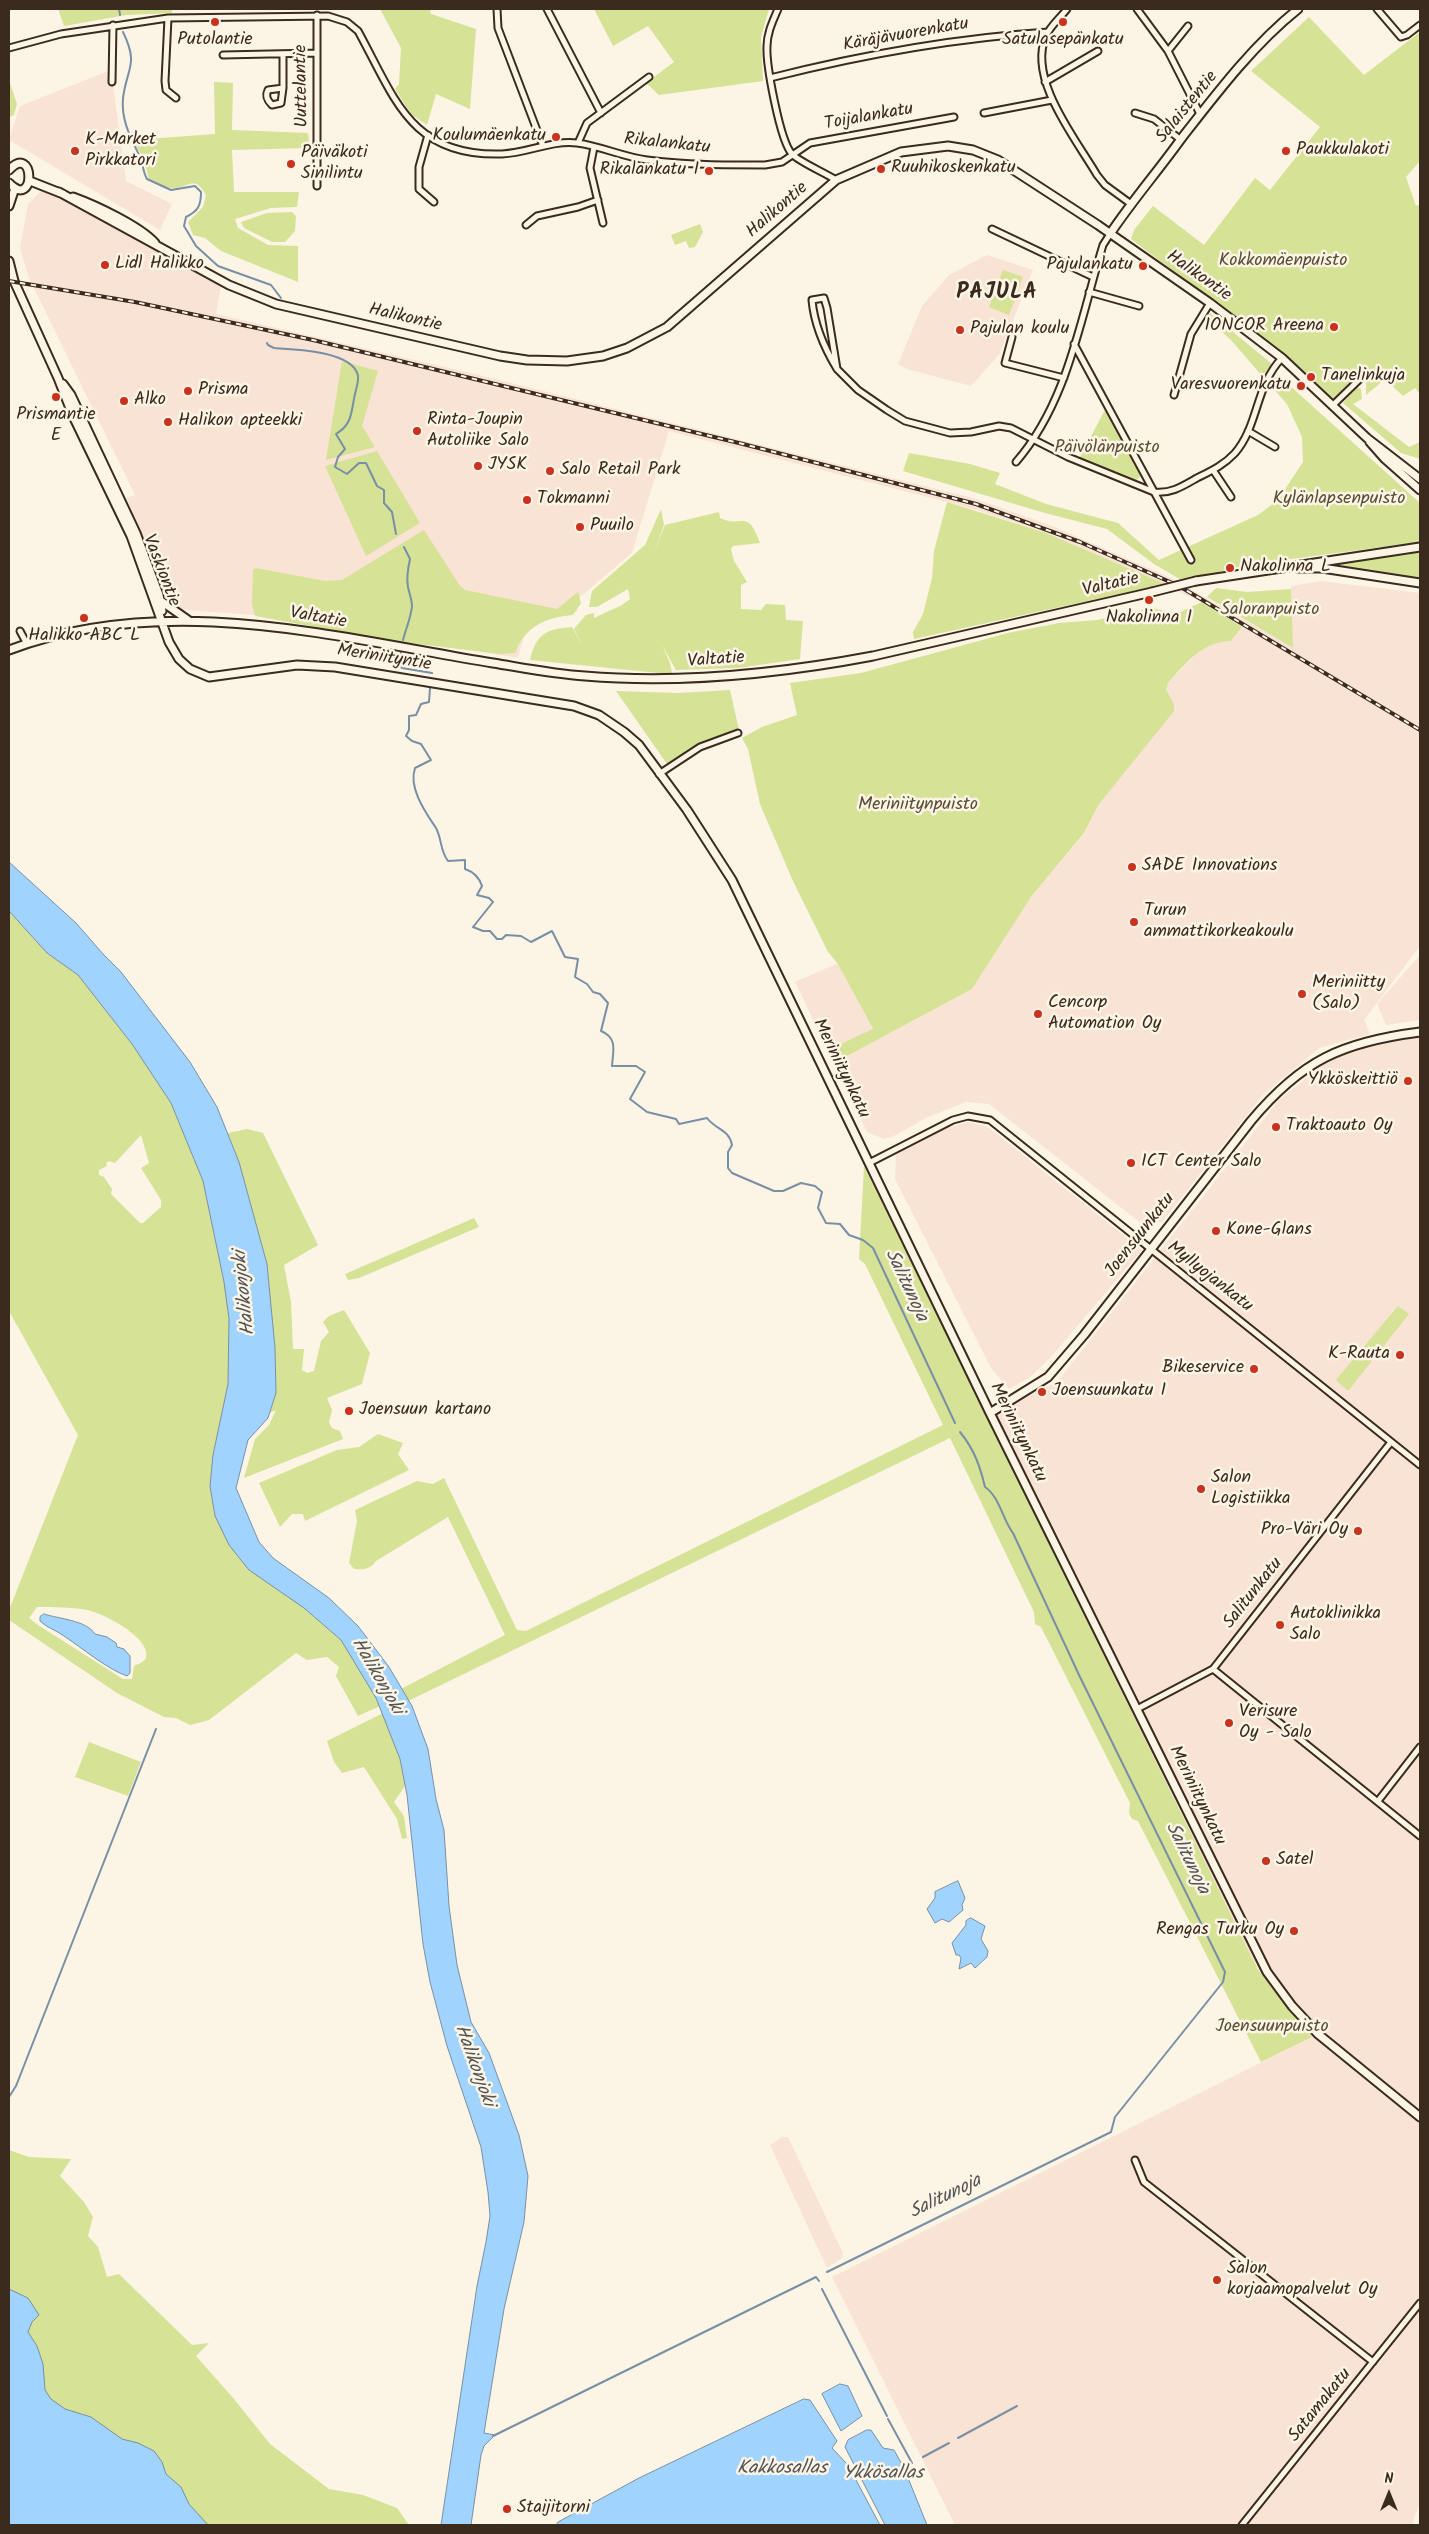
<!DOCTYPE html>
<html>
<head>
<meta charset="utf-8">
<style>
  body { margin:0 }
  #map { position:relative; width:1429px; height:2534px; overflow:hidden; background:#fcf5e5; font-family:Kalam,sans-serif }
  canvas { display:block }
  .frame { position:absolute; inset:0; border:10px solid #3b2a1e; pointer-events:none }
  .north { position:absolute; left:1364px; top:2469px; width:50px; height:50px; -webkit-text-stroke:4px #fcf5e5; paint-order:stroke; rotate:0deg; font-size:14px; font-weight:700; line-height:20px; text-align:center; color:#3b2a1e }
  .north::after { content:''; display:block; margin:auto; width:18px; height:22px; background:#3b2a1e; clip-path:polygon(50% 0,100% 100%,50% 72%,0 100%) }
</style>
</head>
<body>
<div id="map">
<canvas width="1429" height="2534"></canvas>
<div class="frame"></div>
<div class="north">N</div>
</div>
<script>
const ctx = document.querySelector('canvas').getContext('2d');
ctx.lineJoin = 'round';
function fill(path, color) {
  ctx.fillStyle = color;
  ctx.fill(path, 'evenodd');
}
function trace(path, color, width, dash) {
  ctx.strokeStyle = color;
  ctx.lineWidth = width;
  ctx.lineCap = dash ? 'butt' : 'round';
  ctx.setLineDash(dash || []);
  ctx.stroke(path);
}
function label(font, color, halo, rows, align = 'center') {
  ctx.font = font + ' Kalam,sans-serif';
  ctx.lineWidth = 5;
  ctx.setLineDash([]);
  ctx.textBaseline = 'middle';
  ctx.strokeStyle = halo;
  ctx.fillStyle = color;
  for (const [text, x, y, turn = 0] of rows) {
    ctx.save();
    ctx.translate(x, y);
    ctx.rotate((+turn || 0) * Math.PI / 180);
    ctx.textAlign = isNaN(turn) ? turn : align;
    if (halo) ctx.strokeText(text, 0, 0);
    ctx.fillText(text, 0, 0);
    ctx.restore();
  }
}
const built = new Path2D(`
  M111 70 126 181 172 204 160 230 9 140 20 106Z
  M42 190 65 198 221 286 216 314 475 374 973 498 1050 525 1169 577 1292 647 1291 586 1321 581 1420 593V946L1364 1020 1370 1034 1319 1048 1263 1095 1162 1222 1142 1224 989 1104 966 1102 928 1117 892 1137 884 1139 867 1132 834 1063 972 989 1031 897 1084 834 1099 804 1173 705 1166 689 1168 683 1195 655 1209 644 1218 641H1231L1242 627 1202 602 1046 533 970 508 669 431 632 553 579 598 577 611 567 616H552L525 633 518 658 280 617 173 609 126 498 135 495 29 278 20 248 28 204Z
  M987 255 1033 270 999 355 971 386 907 369 898 364 922 306 949 275Z
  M1420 955V1020L1386 1025 1377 1004Z
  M838 963 873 1030 828 1050 795 982Z
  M1420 1037V2502L1412 2525H955L832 2277 1312 2037 1258 1970 987 1416 1057 1382 1279 1100 1330 1059 1372 1044Z
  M968 1122 988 1127 1142 1250 1050 1358 1029 1378 1009 1389 991 1368 895 1179 896 1155 944 1129Z
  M782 2137H788L843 2253 842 2258 827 2268 770 2145Z`);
const green = new Path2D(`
  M58 9H172V13L126 15 64 26Z
  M380 9H430L431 14 476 29 470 109 436 94 427 125 411 114 395 89 399 84 401 48Z
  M594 9H769L761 37 763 81 659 95 646 83 674 62 648 26 613 46Z
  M1309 17 1364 75 1420 32V161L1406 177 1416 206 1420 204V394L1415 388 1403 396 1385 379 1366 395V381L1361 376 1339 397 1332 399 1267 342 1131 239 1134 230 1153 206 1204 245 1255 178 1270 190 1320 127 1251 71Z
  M9 80 17 104 14 115 9 117Z
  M214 82 233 83 232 130 308 133 310 148 232 150 234 192H299L297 207 271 208 235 219 238 228 268 245 298 246V282L221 251 205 238 193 235 188 222 203 207 206 195C193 173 190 189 172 188 165 188 156 182 149 179L143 158 133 140 215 134Z
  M292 212 296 216 295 231 285 242H272L244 228 241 222 267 213Z
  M700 224 703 232 695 247 689 248 686 241 675 245 671 235Z
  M1003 270 1023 277 1009 315 989 307Z
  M1210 313 1272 364 1262 376 1231 340 1205 317Z
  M342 361 378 371 362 426 375 447 326 460Z
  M1278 375 1420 503V542L1246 565 1183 581 1154 564 1107 529 1045 513 903 471 909 453 970 464 1000 473 995 484 1046 504 1118 523 1159 560 1258 515 1278 500 1303 462 1302 437 1287 404 1270 385Z
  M1357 387 1361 389 1362 399 1353 404 1409 447 1420 442V459L1401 453 1343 403Z
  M1107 406 1142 474 1136 481 1079 459Z
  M377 451 420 523 366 556 325 466Z
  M947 502 1046 533 1165 584 914 639 913 632 923 614 932 578 934 551Z
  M661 509 664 525 654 552 665 525 719 512 720 518C742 529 747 507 760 543L733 546 731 549 734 561 747 582 741 585V609L761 610 766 604 785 605 786 620 803 621 800 659 738 668 676 670 662 645 670 663 672 673 668 674 530 660C536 634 546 629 572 627L583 646 574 629 586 615 594 613V618L622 605 630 599 628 589 597 607H589L592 591 645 545Z
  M424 530 460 586 465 590 557 609 578 592 581 603 573 615C545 618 526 625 515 653L499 654 386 640 255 616 252 604 253 570 256 568 325 581 342 580Z
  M1420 550V579L1329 565Z
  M1216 588 1247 592 1291 589 1293 648 1207 597Z
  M1202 602 1242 627 1231 641C1203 641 1186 663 1168 683L1166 689 1174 705V711L1099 804 1084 833 1031 897 972 989 834 1063 828 1050 873 1029 838 964 828 952 793 881 760 804 748 749 742 738 762 727 797 715 790 683 861 673 1008 633 1059 623 1097 620 1151 608 1178 613Z
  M730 690 739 730 697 746 667 764 616 691 678 693Z
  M9 911 47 953 78 975 132 1044 171 1103 203 1181 224 1282 229 1319 228 1384 213 1455 210 1486 215 1516 304 1608 341 1640 360 1667 380 1706 358 1716 336 1676 339 1667 327 1657 307 1660 296 1653 209 1720 190 1725 176 1718 164 1717 117 1693 9 1620V1610L78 1435 9 1311ZM141 1135 149 1163 141 1168 161 1200V1207L143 1223H140L111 1194 112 1189 104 1177 99 1175V1170L107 1166 106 1163 109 1161 115 1163ZM37 1607C53 1607 72 1607 87 1610 103 1613 152 1638 146 1658 144 1662 138 1664 134 1666L132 1679H123L38 1625 29 1618Z
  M247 1129 263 1133 318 1245 284 1265 291 1302 293 1349H304L302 1370 307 1373 314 1371 321 1341 329 1332 323 1322 329 1316 344 1310 370 1353 362 1384 327 1398 332 1410 329 1422 332 1428 340 1431 343 1439 244 1478 255 1439 269 1425 276 1410 270 1413 276 1393 275 1348 267 1264 239 1162 228 1133Z
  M864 1166 1258 1970 1312 2037 1261 2062 1138 1821 1132 1819 1129 1813 1130 1803 1041 1627 1035 1624 1034 1612 950 1438 402 1704 397 1691 505 1635 448 1517 376 1561C370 1569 365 1570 354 1569L349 1563 357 1521 355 1510 417 1481 433 1484 444 1478 517 1630 526 1631 943 1425 865 1264 859 1259Z
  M474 1218 479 1227 359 1278 348 1280 345 1274Z
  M1398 1306 1409 1314 1348 1391 1336 1380Z
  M378 1434 403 1443 398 1454 409 1470 305 1521 303 1514H292L280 1527 259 1483 337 1450 359 1447Z
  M383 1713 400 1759 405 1786 394 1802 404 1816 407 1838 402 1839 397 1819 364 1767 342 1773 334 1762 327 1741Z
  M89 1742 141 1762 128 1796 75 1777Z
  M9 2150 29 2157 71 2159 60 2176 84 2202 93 2217 88 2236 98 2247 107 2277 119 2274 192 2345 209 2343 196 2356 234 2399 270 2444 329 2489 363 2495 397 2508 409 2525H9Z`);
const water = new Path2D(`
  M9 862 76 923 103 954 121 972 190 1062 217 1107 239 1162 267 1264 275 1348 276 1393 268 1418 248 1440 236 1488 259 1542 273 1558 329 1598 358 1626 389 1667 412 1706 428 1749 436 1799 444 1830 449 1906 457 1965 471 2022 489 2053 519 2135 528 2176 524 2222 504 2309 484 2433 495 2435 484 2446 481 2455 471 2525H441L477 2286 486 2242 490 2216 488 2192 481 2147 447 2046 430 1982 423 1944 407 1795 400 1759 376 1698 341 1640 304 1608 249 1570 229 1545 215 1516 210 1486 213 1455 228 1384 229 1319 224 1282 203 1181 171 1103 132 1044 78 975 47 953 9 911Z
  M44 1614C59 1619 86 1620 95 1634L107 1637 116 1643 117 1647 124 1649 130 1656V1673L127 1676C107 1669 82 1648 64 1636 56 1630 47 1628 40 1621V1617Z
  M958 1881 965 1898 962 1905 963 1910 949 1922 942 1919 935 1923 927 1909 935 1898V1892Z
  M971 1918 985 1926 981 1939 988 1951 987 1957 975 1968 971 1963 959 1969 961 1958 959 1955H956L952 1943 966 1925V1921Z
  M9 2289 28 2298 39 2315 32 2322 28 2332 37 2346 43 2364 45 2390 51 2399 65 2409 91 2417 122 2439 138 2443 154 2451 162 2462 166 2474 181 2487 189 2504 208 2525H9Z
  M840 2384 848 2386 862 2416 841 2431 822 2394Z
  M804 2399 810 2400 837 2441 832 2448 848 2465 880 2525H556L558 2522 639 2478Z
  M867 2430H871L883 2448 894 2450 904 2468 927 2525H885L845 2447 848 2440Z`);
const stream = new Path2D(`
  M119 9 120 15
  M123 32C139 65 127 67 123 98 121 121 131 138 140 157 143 164 143 172 147 179L171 190 195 186 201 192C201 206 198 211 186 217L184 226 196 246 218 266 271 285 281 298
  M267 343 268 345 274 348C293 349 354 351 358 376 359 382 355 392 354 399 351 415 351 425 336 434L345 449 338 457 335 467 347 474 359 463H366L377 486 384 490V503L392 512 396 534
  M403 640C406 628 411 618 412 606 412 600 409 593 408 587 406 577 408 568 410 559L404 547
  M400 656 401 652
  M399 665 402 668 432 673
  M430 688 429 702 421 704 416 715 409 716V730L406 736 412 741 421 744 431 760 415 768C408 788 426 813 436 828 442 839 440 851 448 861L465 860V869C474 872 479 877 482 886L477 895 489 898 493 902 473 927 483 931H490L497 939H502L506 935 521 936 531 942 552 931 565 957 578 959 575 977 587 984 593 992 600 994 608 1003 601 1031C618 1038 613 1051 612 1066H636L645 1072 630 1099 647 1112 676 1119 679 1124 707 1118C716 1130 729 1129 732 1145L728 1152V1168L732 1173 774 1191H783L801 1183 815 1186 822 1192 818 1208 826 1223 840 1224 849 1235 863 1240 873 1248 955 1423
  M9 2097 16 2086 156 1729
  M827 2272 1111 2132 1115 2117 1223 1982 1225 1972 1080 1677 1013 1533C1003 1520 999 1496 985 1487 980 1466 974 1449 960 1432
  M822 2289 887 2416
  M888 2419 912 2463
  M493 2436 816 2277 819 2281
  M958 2438 1017 2406
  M923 2457 949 2443`);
const street = new Path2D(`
  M497 9 498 28 543 146
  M547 9 601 113
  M778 9C773 21 767 33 767 46 766 65 780 141 792 154 801 163 824 172 836 180
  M1067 9C1061 17 1050 26 1046 36 1027 79 1076 139 1097 175L1105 185 1131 204
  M1137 9 1168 51
  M1377 9 1401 37 1407 35 1420 25
  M317 15V186
  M168 18 165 81 166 90 176 98
  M1188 26 1168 51 1200 114
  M9 48 61 34 168 18 328 16 347 22 358 31C395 98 410 157 502 154 528 153 551 140 577 143 601 146 623 157 647 160 686 165 726 165 765 165L782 162 810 143 954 117
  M223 55 316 53
  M770 78C861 55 954 38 1048 32
  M112 82 113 25
  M1045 82 1098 51
  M283 88 281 103 272 105C267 100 265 96 268 90L283 88V54
  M984 113 1052 100
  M1135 113 1154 119 1181 140
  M428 135 419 167V189L434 202
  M578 143 587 123 649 77
  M594 147 590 168 603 223
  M526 225 537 216 578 207 598 200
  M992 229 1093 277
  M1089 292 1139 306
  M1012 337 1005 363 1064 378
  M1074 344 1191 560
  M837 369C825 349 814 323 812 300L824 298 827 308 837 369 858 390 887 410 905 421 950 433 971 432 999 426 1011 428 1068 457 1154 492C1171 494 1183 486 1197 478 1211 471 1224 465 1235 453 1259 425 1255 386 1282 358
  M1174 395 1191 334 1210 303
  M1332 406 1366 373
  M1248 431 1275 447
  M1016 462C1068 402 1080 320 1103 245L1110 234
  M1213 470 1231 497
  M20 631 27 644
  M659 774 700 747 738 733
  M869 1163 953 1120 968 1116 990 1120 1420 1465
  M1213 1669 1391 1442
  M1137 1709 1213 1669 1420 1836
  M1378 1801 1420 1747
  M1135 2160 1144 2182 1373 2362
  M1242 2525 1420 2303`);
const secondary = new Path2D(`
  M9 170C35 142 36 211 9 183
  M30 181 63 194
  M59 192 229 285 276 304 500 356 527 360 567 361 603 356 627 348 667 327 836 180 901 152 948 146 973 150 998 160 1098 225 1210 303 1282 358 1367 438 1420 479
  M73 197C95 205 140 226 155 243
  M9 206 15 188
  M1110 234C1132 201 1158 171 1181 139 1216 94 1253 45 1298 9
  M9 261 14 281 58 378 73 416 131 536 169 642 179 659 190 669 209 677 297 665 335 667 574 706 599 715 624 732 639 745 687 810 732 880 990 1413 1267 1972 1292 2006 1318 2034 1420 2117
  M63 384 71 395 136 533 159 595 162 611
  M1370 442 1385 459 1420 490
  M1298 568H1322L1420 583
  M1196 581 1420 547
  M161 601 188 620
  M9 650C167 591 334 637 493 663 524 668 554 674 585 676 681 684 778 674 873 656L1152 592
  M990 1413 1048 1377 1084 1335 1251 1121C1302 1060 1342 1042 1420 1032`);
const rail = new Path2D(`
  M9 281 135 302 313 340 743 444 976 504 1080 542 1179 586 1420 730`);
const secondaryBridge = new Path2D(`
  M1152 592 1196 581`);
const markers = [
  [215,22,5,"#c8321e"],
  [1063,22,5,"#c8321e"],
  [556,137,5,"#c8321e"],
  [75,151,5,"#c8321e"],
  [1286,151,5,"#c8321e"],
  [291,164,5,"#c8321e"],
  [881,169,5,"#c8321e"],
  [709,171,5,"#c8321e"],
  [105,265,5,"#c8321e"],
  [1143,266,5,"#c8321e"],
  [1334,327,5,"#c8321e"],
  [960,330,5,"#c8321e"],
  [1311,377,5,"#c8321e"],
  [1301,386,5,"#c8321e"],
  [188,391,5,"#c8321e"],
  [56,397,5,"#c8321e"],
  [124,401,5,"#c8321e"],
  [168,422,5,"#c8321e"],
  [417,431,5,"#c8321e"],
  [478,466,5,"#c8321e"],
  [550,471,5,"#c8321e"],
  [527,500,5,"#c8321e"],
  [580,527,5,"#c8321e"],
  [1230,568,5,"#c8321e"],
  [1149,600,5,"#c8321e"],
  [84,618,5,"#c8321e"],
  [1132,867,5,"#c8321e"],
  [1134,922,5,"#c8321e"],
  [1302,994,5,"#c8321e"],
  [1038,1014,5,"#c8321e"],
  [1408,1081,5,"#c8321e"],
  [1276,1127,5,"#c8321e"],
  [1131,1163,5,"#c8321e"],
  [1216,1231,5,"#c8321e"],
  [1400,1355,5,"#c8321e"],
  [1254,1369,5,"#c8321e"],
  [1042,1392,5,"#c8321e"],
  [349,1411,5,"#c8321e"],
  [1201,1489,5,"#c8321e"],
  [1358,1531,5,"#c8321e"],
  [1280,1625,5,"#c8321e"],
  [1229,1723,5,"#c8321e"],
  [1266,1861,5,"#c8321e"],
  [1294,1931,5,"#c8321e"],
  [1217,2280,5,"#c8321e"],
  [507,2509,5,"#c8321e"]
];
const streetNames = [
  ["Käräjävuorenkatu",906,36,-10],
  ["Uuttelantie",303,86,-91],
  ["Salaistentie",1188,108,-51],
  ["Toijalankatu",869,118,-10],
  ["Rikalankatu",667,145,6],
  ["Halikontie",778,211,-41],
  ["Halikontie",1198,277,35],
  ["Halikontie",405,319,13],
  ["Vaskiontie",160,571,69],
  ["Valtatie",1111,586,-13],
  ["Valtatie",318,619,10],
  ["Meriniityntie",384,659,9],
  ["Valtatie",716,661,-4],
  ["Meriniitynkatu",840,1069,64],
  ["Joensuunkatu",1141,1236,-52],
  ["Myllyojankatu",1209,1278,38],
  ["Meriniitynkatu",1017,1433,64],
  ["Salitunkatu",1254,1594,-52],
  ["Meriniitynkatu",1196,1796,64],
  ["Satamakatu",1321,2406,-51]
];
const poiNames = [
  ["Putolantie",215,41,"center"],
  ["Satulasepänkatu",1063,41,"center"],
  ["Koulumäenkatu",546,137,"right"],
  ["K-Market",85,141],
  ["Pirkkatori",85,162],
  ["Paukkulakoti",1296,151],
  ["Päiväkoti",301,154],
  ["Sinilintu",301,175],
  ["Ruuhikoskenkatu",891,169],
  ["Rikalankatu I",699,171,"right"],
  ["Lidl Halikko",115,265],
  ["Pajulankatu",1133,266,"right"],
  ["IONCOR Areena",1324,327,"right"],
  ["Pajulan koulu",970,330],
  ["Tanelinkuja",1321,377],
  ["Varesvuorenkatu",1291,386,"right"],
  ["Prisma",198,391],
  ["Alko",134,401],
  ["Prismantie",56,416,"center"],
  ["E",56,437,"center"],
  ["Rinta-Joupin",427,421],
  ["Autoliike Salo",427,442],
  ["Halikon apteekki",178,422],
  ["JYSK",488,466],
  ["Salo Retail Park",560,471],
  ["Tokmanni",537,500],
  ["Puuilo",590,527],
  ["Nakolinna L",1240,568],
  ["Nakolinna I",1149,619,"center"],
  ["Halikko ABC L",84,637,"center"],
  ["SADE Innovations",1142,867],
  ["Turun",1144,912],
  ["ammattikorkeakoulu",1144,933],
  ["Meriniitty",1312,984],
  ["(Salo)",1312,1005],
  ["Cencorp",1048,1004],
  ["Automation Oy",1048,1025],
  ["Ykköskeittiö",1398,1081,"right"],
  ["Traktoauto Oy",1286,1127],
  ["ICT Center Salo",1141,1163],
  ["Kone-Glans",1226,1231],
  ["K-Rauta",1390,1355,"right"],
  ["Bikeservice",1244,1369,"right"],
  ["Joensuunkatu I",1052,1392],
  ["Joensuun kartano",359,1411],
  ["Salon",1211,1479],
  ["Logistiikka",1211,1500],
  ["Pro-Väri Oy",1348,1531,"right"],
  ["Autoklinikka",1290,1615],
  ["Salo",1290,1636],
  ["Verisure",1239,1713],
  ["Oy - Salo",1239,1734],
  ["Satel",1276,1861],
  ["Rengas Turku Oy",1284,1931,"right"],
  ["Salon",1227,2270],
  ["korjaamopalvelut Oy",1227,2291],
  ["Staijitorni",517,2509]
];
const parkNames = [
  ["Kokkomäenpuisto",1283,262],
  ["Päivölänpuisto",1107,449],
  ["Kylänlapsenpuisto",1339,500],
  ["Saloranpuisto",1270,611],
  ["Meriniitynpuisto",918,806],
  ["Joensuunpuisto",1272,2028]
];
const waterNames = [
  ["Salitunoja",905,1286,65],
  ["Halikonjoki",246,1293,-96],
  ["Halikonjoki",376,1677,60],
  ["Salitunoja",1186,1859,64],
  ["Halikonjoki",473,2066,70],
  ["Salitunoja",946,2198,-26],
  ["Kakkosallas",782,2470],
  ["Ykkösallas",883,2475]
];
const districtNames = [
  ["PAJULA",997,294]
];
fill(built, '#f9e3d4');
fill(green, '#d6e295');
fill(water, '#a1d3ff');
trace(water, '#788fa5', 1);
trace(stream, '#788fa5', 2);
trace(street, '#3b2a1e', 9);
trace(secondary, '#3b2a1e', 11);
trace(street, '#fcf5e5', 5);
trace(secondary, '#fcf5e5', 7);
trace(rail, '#3b2a1e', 4);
trace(rail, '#fcf5e5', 2, [5.5]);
trace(secondaryBridge, '#3b2a1e', 11, []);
trace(secondaryBridge, '#fcf5e5', 7);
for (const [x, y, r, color] of markers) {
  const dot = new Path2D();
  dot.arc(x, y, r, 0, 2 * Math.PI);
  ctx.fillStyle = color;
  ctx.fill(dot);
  trace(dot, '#fcf5e5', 2);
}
label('18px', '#3b2a1e', '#fcf5e5', streetNames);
label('18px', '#3b2a1e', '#fcf5e5', poiNames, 'left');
label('18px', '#5a4f36', '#fcf5e5', parkNames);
label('italic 19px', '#545456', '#fcf5e5', waterNames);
ctx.letterSpacing = '1px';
label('bold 22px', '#3b2a1e', '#fcf5e5', districtNames);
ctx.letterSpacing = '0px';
</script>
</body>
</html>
